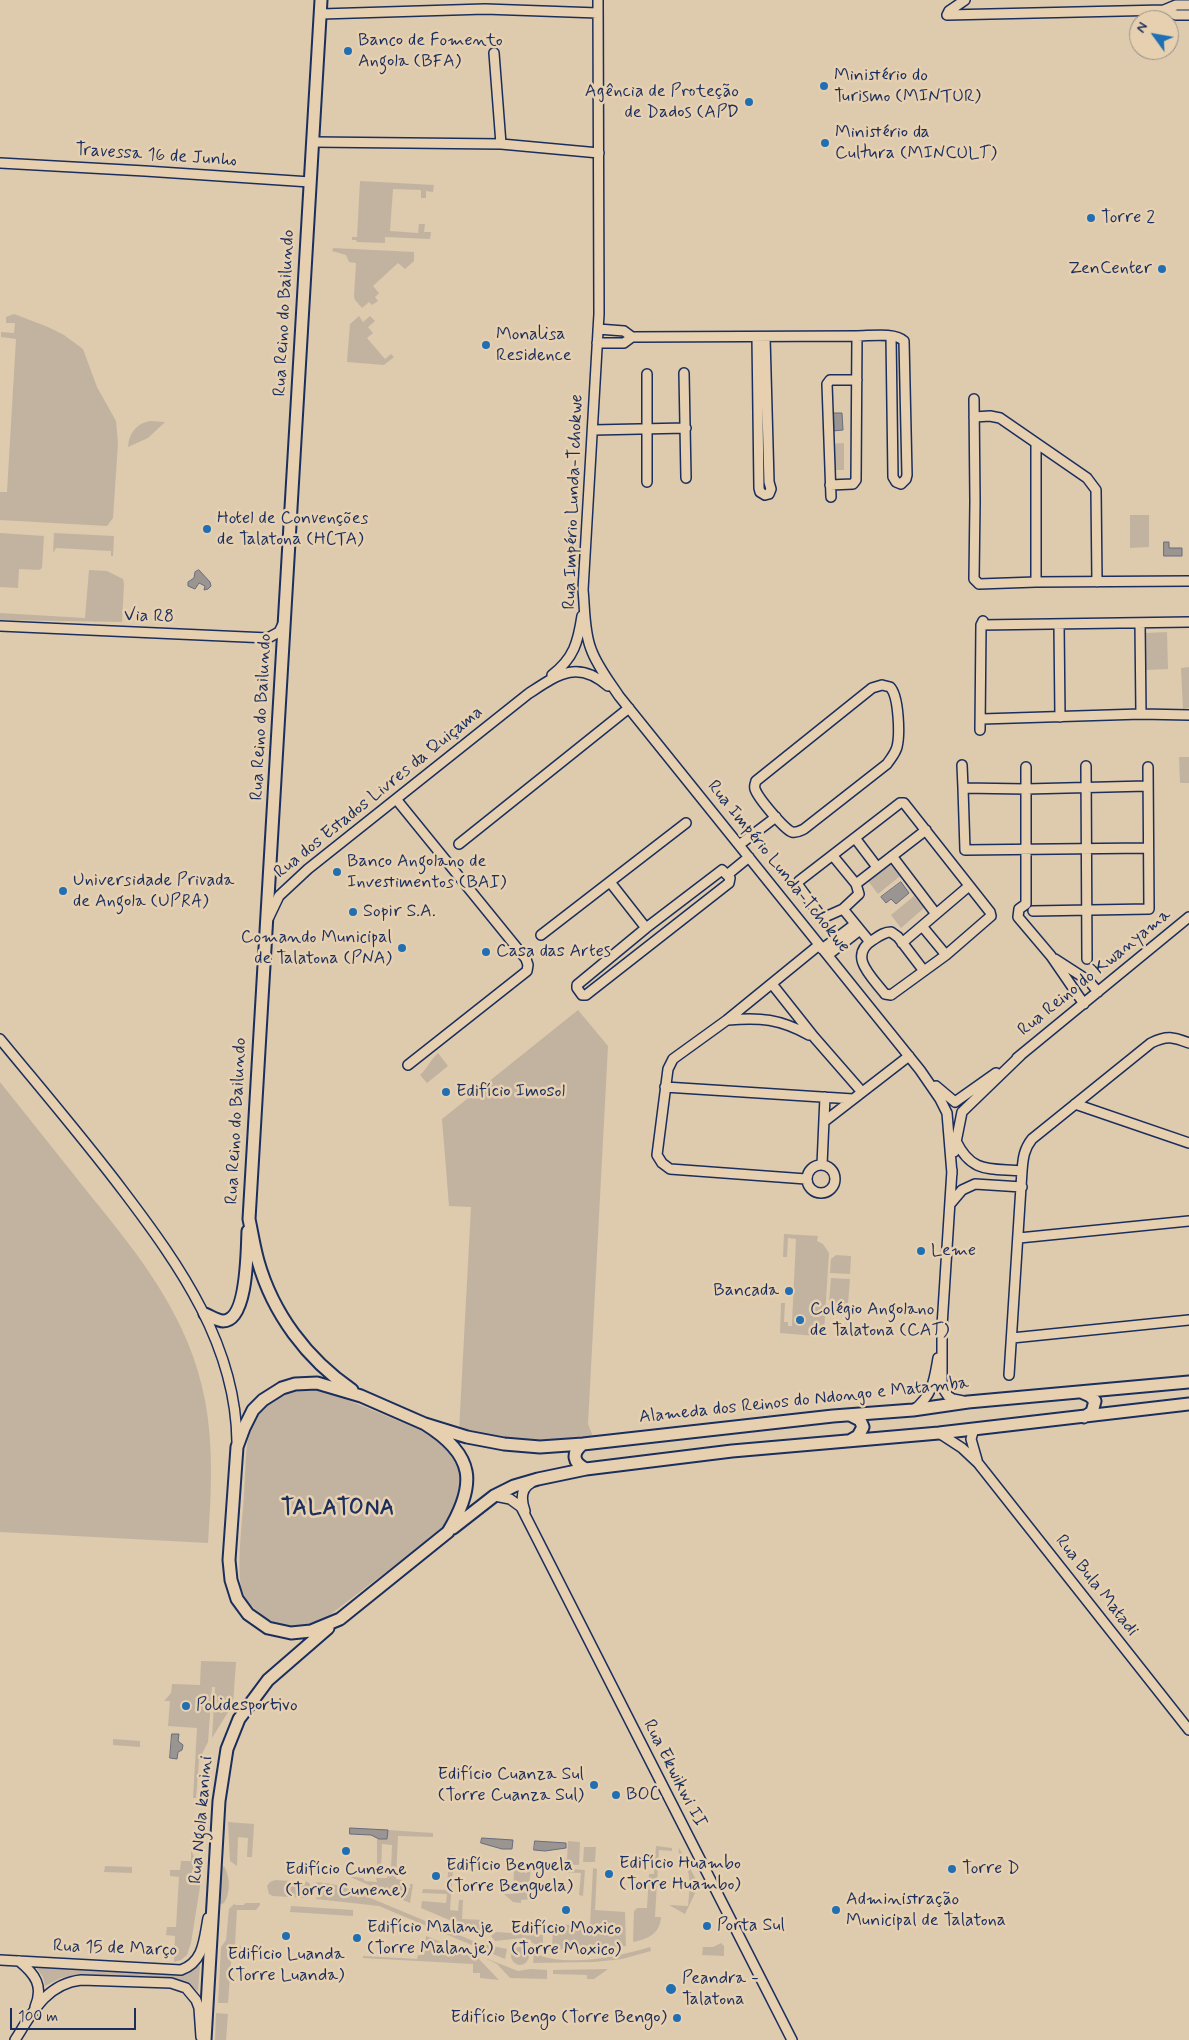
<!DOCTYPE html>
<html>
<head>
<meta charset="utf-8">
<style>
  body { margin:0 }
  #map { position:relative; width:1189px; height:2040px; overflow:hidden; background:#decaad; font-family:Mynerve,sans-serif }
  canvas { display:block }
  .north { position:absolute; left:1129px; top:10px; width:50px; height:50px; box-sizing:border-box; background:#e6d0b0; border:1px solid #95908f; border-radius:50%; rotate:302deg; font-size:14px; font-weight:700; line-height:20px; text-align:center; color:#1b2f5e }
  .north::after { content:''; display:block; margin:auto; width:18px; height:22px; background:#1f6fb2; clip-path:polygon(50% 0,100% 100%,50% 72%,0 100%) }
  .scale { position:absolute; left:10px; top:2008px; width:126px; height:22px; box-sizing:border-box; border:2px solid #1b2f5e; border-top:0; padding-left:6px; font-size:15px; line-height:18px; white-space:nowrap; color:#1b2f5e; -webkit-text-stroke:4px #e6d0b0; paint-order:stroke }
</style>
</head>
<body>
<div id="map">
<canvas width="1189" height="2040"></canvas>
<div class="north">N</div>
<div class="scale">100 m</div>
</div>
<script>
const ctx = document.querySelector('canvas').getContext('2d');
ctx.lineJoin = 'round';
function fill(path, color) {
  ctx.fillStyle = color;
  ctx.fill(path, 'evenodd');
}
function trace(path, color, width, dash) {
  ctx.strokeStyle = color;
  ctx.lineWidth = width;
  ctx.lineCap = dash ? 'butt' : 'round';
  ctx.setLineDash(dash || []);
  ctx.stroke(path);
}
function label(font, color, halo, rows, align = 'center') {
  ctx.font = font + ' Mynerve,sans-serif';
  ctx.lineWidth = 5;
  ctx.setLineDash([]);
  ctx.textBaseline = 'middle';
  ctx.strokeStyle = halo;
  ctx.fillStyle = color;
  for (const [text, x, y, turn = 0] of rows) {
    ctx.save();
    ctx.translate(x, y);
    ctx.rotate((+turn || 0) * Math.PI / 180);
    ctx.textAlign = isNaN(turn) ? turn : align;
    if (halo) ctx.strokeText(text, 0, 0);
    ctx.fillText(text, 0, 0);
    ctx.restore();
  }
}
const green = new Path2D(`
  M360 181 434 185 433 192 426 191V198H421V190L393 189 390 231 418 233 419 224H425L424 232H431L430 239 385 237V243L357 242 356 240H352V237H357Z
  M333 248 414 252V261L405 269 398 263 373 286 379 293 375 297 378 301 372 305 369 302 362 308 355 300 354 296 356 263 349 262 346 255 332 251Z
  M14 314 48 327 64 335 83 349 97 387 116 421 118 443 113 518 107 526 0 520V492H7L16 339 1 337V332L14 333 15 323H6V317Z
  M359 316 363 322 370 316 375 321 368 327 373 333 367 338 385 359 391 354 394 357 384 365 347 362 350 324Z
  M151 421 165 422 148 438 128 447C129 432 137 423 151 421Z
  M844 443V470H831L830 444Z
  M1130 515H1149V547L1130 548Z
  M0 533 44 536 42 568 39 570 19 569 18 588 0 587Z
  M54 533 114 536 113 556H111V551L56 548 53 553Z
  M89 570 107 571 123 579 124 584 122 622 0 620V613L85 618Z
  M1167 632 1168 669 1146 670 1145 633Z
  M1189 667V708L1183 709 1181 668Z
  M1179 757H1189V783H1180Z
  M890 864 900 876 878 894 868 881Z
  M914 896 924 908 901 928 891 915Z
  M578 1010 608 1046 588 1424 592 1434 590 1439 536 1442 501 1439 459 1431 471 1207 449 1206 442 1119Z
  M438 1053 448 1066 427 1083 420 1075C428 1068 430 1060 438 1053Z
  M0 1082C30 1120 60 1157 90 1195 140 1256 190 1319 205 1400 214 1448 211 1495 208 1543L0 1532Z
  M784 1234 818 1236 817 1241 823 1244 829 1253 824 1332 828 1333V1337L780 1333 781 1303H785L784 1322H788V1326H792V1323L796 1239 788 1238 787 1257H783Z
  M836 1255 851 1256 850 1274 830 1273 831 1259Z
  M831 1278 850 1279 847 1316 828 1314Z
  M309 1388 331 1393 437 1437 456 1456 463 1477 458 1502 445 1527 327 1617C308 1626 288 1633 270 1620 260 1613 248 1605 243 1593 235 1574 243 1517 244 1494 246 1473 244 1433 256 1416 270 1398 289 1393 309 1388Z
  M201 1661 236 1662 233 1704 212 1738 215 1687H212L208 1742 199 1760 196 1798H193L197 1728 168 1726 170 1701H164L171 1693 172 1684 200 1685Z
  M113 1739 140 1741V1747L113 1745Z
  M228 1822 254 1824 252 1857H247L248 1838 238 1837 237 1866 230 1861Z
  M388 1830 433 1833V1837L398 1836 396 1879 402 1880V1887L410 1888V1884H413L410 1903 348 1876 363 1878 365 1881 377 1882 376 1878H387L391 1870 392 1845 382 1844 381 1871H377V1838L387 1839Z
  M568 1841 580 1842 579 1865 559 1864V1859H567Z
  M656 1846 672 1848V1851L659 1850 655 1917H661C660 1934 648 1939 633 1942L634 1911 637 1908H647L649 1874H654Z
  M584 1847H596L595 1862H583Z
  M679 1848 699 1885 685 1914 669 1905 688 1906C689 1893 692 1879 686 1866L678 1865Z
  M191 1850 202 1874 191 1943 187 1955 181 1960 174 1962 175 1936 166 1935 167 1927H176L179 1877 170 1876V1870H180L181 1861H191Z
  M449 1855H454L450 1910 458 1911 459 1900H463L462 1919 483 1920 480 1933 421 1908 422 1901 446 1903 447 1894 422 1893 423 1889 447 1890Z
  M523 1862H526L525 1873H527V1867H531L528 1895H536L531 1899 521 1900V1903L513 1902 504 1894H513L514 1870H512V1867H522Z
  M105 1866 132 1867V1873L104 1872Z
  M224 1866C230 1876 231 1892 224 1903L219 1905 222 1868Z
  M559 1868 585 1870 583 1896 579 1895 581 1873 559 1872Z
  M593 1868 597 1869 595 1910 625 1912 626 1946 593 1950 552 1949 553 1924 590 1926Z
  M275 1880 308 1882 313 1888 312 1893 306 1898 273 1896 269 1894 267 1886 270 1882Z
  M316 1882 332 1884 349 1889 478 1943 507 1949 505 1959 379 1906 316 1899C320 1892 321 1888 316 1882Z
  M235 1903V1905H244L245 1903H260V1905L256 1910H237L235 1945 241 1946 240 1950H232L228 2003H218L221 1947 226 1940 229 1909Z
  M291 1906 353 1910V1916L290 1912Z
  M496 1932 543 1935V1948L523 1938 495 1941 491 1936Z
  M426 1936 477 1957 499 1980 480 1978V1973H473V1964L363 1958V1956L417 1959 418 1955H424Z
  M721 1943 724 1946V1956L702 1955 703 1947H713Z
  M650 1947 651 1951 622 1959 595 1962 533 1963 534 1953C566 1968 617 1957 650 1947Z
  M511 1956a9 9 0 1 1 18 0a9 9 0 1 1-18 0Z
  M485 1958 518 1971 530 1969 547 1970V1979L510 1978 497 1964Z
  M200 1965 198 1991 183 1981 82 1974 61 1978 45 1986 43 1977 35 1966 178 1975 187 1974Z
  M608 1969 594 1979H587V1975L553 1974V1970Z
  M216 2013 228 2014 226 2040H215Z`);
const water = new Path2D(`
  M832 413H842L843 430 833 431Z
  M1164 542H1169V548H1182V556H1164Z
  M199 570 210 582 211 586 208 589 204 590 205 586 199 583 195 589 188 586V582L194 578 195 572Z
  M901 882 909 893 896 904 891 899 886 903 881 897Z
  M172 1734H179L178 1741 183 1745 182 1750 178 1752 177 1759 170 1758Z
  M350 1828 388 1830 387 1839H379L371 1835 350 1834Z
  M482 1838 513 1840 512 1849H502L481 1843Z
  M535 1841 566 1843V1848L545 1851 534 1850Z`);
const minor = new Path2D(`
  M598 0 599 314 583 590C585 609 584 631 591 649 597 666 609 681 619 696L920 1070 940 1099 947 1113 952 1174
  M1164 10 1176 15H1189
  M321 14 485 9 598 13
  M947 15 1164 10 1176 5H1189
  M947 15 949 11 965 0
  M494 53 501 144
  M313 142 501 144 599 153
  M0 163 145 171 310 182
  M598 329 624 331 632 337
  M757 337 759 488 760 492 765 495 769 494 771 489 769 482 765 337
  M597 343H624L632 337 857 336C870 336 895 332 904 341L907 475 906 479 901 484 896 482 893 477 891 336
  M684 373 686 478
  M647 374V482
  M974 399 975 502 974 579 979 584 1036 582 1189 581
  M974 417 990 416 1000 418 1087 478 1096 490 1097 582
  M593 430 686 428
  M830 485 853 484 856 480 857 336
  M831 497 827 384 830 380H857
  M1036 582V443
  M1140 623 1141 714
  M981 625 1189 622
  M1059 625 1060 717
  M0 626 268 638 279 632 283 624
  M552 675C574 658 578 642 582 616
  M882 685 890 687C899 696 900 735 897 747 895 754 891 758 887 764L804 829C800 831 797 833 792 832 784 829 758 798 755 789 754 786 755 784 756 781L872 688Z
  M982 719 1141 714 1189 715
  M980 730 981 625 983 621
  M962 765 963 788 1026 789 1147 786
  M1086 766 1087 959
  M1026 767V904
  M963 788 965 850 1147 848
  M396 799 526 959 528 965 527 971 408 1065
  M855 838 877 867
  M459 844 629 708
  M739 845 776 817
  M833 856 856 884 859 894 843 909 825 917 820 915 798 885 799 881 900 803H904L990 912 991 916 946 955 891 995 885 994C872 977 847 956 873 940 879 936 884 932 891 932L898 937 924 971
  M892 856 936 914
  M722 870 730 878 729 883 586 995H582L577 988V985L646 928Z
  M727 875 749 857
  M610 882 646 928
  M856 884 926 830
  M1026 904 1019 909 1018 917 1051 956 1084 1004
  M843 909 870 942
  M1033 911 1149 909 1148 767
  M269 917 279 896 308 869 528 694C557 675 577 659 608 686
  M922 926 946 955
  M541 935 686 823
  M902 943 969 886
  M822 949 855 924
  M828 955 860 930
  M1055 959 1089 981 1098 992
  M772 984 814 1037 862 1092
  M728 1020C760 1017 780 1019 809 1035
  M0 1039C42 1090 84 1139 124 1192 180 1266 236 1345 237 1442
  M1017 1058 1189 917
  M936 1086 955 1102 996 1073
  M665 1087 853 1099
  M1075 1104 1189 1143
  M825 1121 909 1056
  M956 1141C972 1174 990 1168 1022 1171
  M954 1152 962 1112 1021 1055
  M807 1179a14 14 0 1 1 28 0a14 14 0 1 1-28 0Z
  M822 1165 825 1097
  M952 1170 942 1326V1387L948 1396 953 1399 963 1401
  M806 1179 670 1169 662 1163 657 1155 668 1069 673 1059 727 1020 819 945
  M951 1203 962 1190 975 1184 1022 1187
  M1019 1238 1189 1221
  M1012 1338 1189 1320
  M1009 1375 1022 1171C1023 1158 1024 1149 1032 1139L1151 1043C1167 1035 1173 1037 1189 1043
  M914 1410C933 1394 934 1381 938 1358
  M974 1429 971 1439 977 1460
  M939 1433 962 1448 978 1463 1189 1730
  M495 1496 510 1499 521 1507 792 2040
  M525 1511C521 1500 520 1489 531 1483
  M0 1960 181 1970C204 1962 204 1939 208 1918
  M19 1961C35 1974 44 1986 35 2007
  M15 2040C32 2013 46 1984 81 1980L171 1983 186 1988 196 2000 199 2008 201 2037`);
const major = new Path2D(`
  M321 0 249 1219C252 1233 254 1247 258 1261 273 1314 307 1359 352 1390
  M205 1314C210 1316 218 1321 223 1321 248 1321 247 1249 248 1231
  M1081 1392 1090 1396 1095 1401 1092 1412 1084 1417
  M850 1415 860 1420 863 1427 858 1436 851 1440
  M425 1424C475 1455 477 1484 448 1532L340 1619 311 1631 291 1633 268 1628 248 1614 237 1599 231 1580 229 1560 237 1447 244 1428 253 1410 263 1400 282 1388 295 1384 317 1383 361 1396 425 1424 467 1437 504 1444 540 1447 583 1444 833 1416 913 1410 968 1402 1189 1382
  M583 1444C571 1453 573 1463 586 1469
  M453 1528 494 1496 514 1486 538 1479 586 1469 732 1451 939 1433 1189 1404
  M205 2040 219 1801 227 1749 239 1719 268 1680 328 1628`);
const markers = [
  [348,51,5,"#1f6fb2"],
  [824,86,5,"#1f6fb2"],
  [749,102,5,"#1f6fb2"],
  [825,143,5,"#1f6fb2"],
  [1091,218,5,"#1f6fb2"],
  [1162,269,5,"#1f6fb2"],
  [486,345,5,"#1f6fb2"],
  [207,529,5,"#1f6fb2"],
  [337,872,5,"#1f6fb2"],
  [63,891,5,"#1f6fb2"],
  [353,912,5,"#1f6fb2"],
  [402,948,5,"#1f6fb2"],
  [486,952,5,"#1f6fb2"],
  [446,1092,5,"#1f6fb2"],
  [921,1251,5,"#1f6fb2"],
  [789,1291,5,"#1f6fb2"],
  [800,1320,5,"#1f6fb2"],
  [186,1706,5,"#1f6fb2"],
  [594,1785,5,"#1f6fb2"],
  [616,1795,5,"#1f6fb2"],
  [346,1851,5,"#1f6fb2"],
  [952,1869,5,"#1f6fb2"],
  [609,1874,5,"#1f6fb2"],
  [436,1876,5,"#1f6fb2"],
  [566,1910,5,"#1f6fb2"],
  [836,1910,5,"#1f6fb2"],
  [707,1926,5,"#1f6fb2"],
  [286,1936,5,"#1f6fb2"],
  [357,1938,5,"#1f6fb2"],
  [671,1989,6,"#1f6fb2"],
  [677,2018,5,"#1f6fb2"]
];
const poiNames = [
  ["Banco de Fomento",358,41],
  ["Angola (BFA)",358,62],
  ["Ministério do",834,76],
  ["Turismo (MINTUR)",834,97],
  ["Agência de Proteção",739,92,"right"],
  ["de Dados (APD",739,113,"right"],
  ["Ministério da",835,133],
  ["Cultura (MINCULT)",835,154],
  ["Torre 2",1101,218],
  ["ZenCenter",1152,269,"right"],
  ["Monalisa",496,335],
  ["Residence",496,356],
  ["Hotel de Convenções",217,519],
  ["de Talatona (HCTA)",217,540],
  ["Banco Angolano de",347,862],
  ["Investimentos (BAI)",347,883],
  ["Universidade Privada",73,881],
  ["de Angola (UPRA)",73,902],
  ["Sopir S.A.",363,912],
  ["Comando Municipal",392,938,"right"],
  ["de Talatona (PNA)",392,959,"right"],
  ["Casa das Artes",496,952],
  ["Edifício Imosol",456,1092],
  ["Leme",931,1251],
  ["Bancada",779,1291,"right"],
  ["Colégio Angolano",810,1310],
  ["de Talatona (CAT)",810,1331],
  ["Polidesportivo",196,1706],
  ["Edifício Cuanza Sul",584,1775,"right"],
  ["(Torre Cuanza Sul)",584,1796,"right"],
  ["BOC",626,1795],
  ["Edifício Huambo",619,1864],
  ["(Torre Huambo)",619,1885],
  ["Edifício Benguela",446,1866],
  ["(Torre Benguela)",446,1887],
  ["Torre D",962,1869],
  ["Edifício Cunene",346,1870,"center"],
  ["(Torre Cunene)",346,1891,"center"],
  ["Administração",846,1900],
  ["Municipal de Talatona",846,1921],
  ["Porta Sul",717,1926],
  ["Edifício Malanje",367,1928],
  ["(Torre Malanje)",367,1949],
  ["Edifício Moxico",566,1929,"center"],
  ["(Torre Moxico)",566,1950,"center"],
  ["Edifício Luanda",286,1955,"center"],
  ["(Torre Luanda)",286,1976,"center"],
  ["Peandra -",682,1979],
  ["Talatona",682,2000],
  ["Edifício Bengo (Torre Bengo)",667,2018,"right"]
];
const streetNames = [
  ["Travessa 16 de Junho",156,156,4],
  ["Rua Reino do Bailundo",285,313,-87],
  ["Rua Império Lunda-Tchokwe",574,502,-88],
  ["Via R8",149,617,2],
  ["Rua Reino do Bailundo",262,717,-87],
  ["Rua dos Estados Livres da Quiçama",379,793,-39],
  ["Rua Império Lunda-Tchokwe",778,867,51],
  ["Rua Reino do Kwanyama",1095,973,-39],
  ["Rua Reino do Bailundo",237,1121,-87],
  ["Alameda dos Reinos do Ndongo e Matamba",804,1401,-6],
  ["Rua Bula Matadi",1096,1586,52],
  ["Rua Ekwikwi II",674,1774,63],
  ["Rua Ngola kanini",202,1820,-85],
  ["Rua 15 de Março",115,1949,2]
];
const districtNames = [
  ["TALATONA",338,1509]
];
fill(green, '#c2b3a1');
fill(water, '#9b9592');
trace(water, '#686c7d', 1);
trace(minor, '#1b2f5e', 12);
trace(major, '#1b2f5e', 15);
trace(minor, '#e6d0b0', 9);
trace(major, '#e6d0b0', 11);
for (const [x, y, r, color] of markers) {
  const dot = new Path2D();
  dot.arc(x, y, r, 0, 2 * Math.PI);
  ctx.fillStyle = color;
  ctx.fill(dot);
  trace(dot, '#e6d0b0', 2);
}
label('18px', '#1b2f5e', '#e6d0b0', poiNames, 'left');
label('18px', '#1b2f5e', '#e6d0b0', streetNames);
ctx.letterSpacing = '1px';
label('bold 22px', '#1b2f5e', '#e6d0b0', districtNames);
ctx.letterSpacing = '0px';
</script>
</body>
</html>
